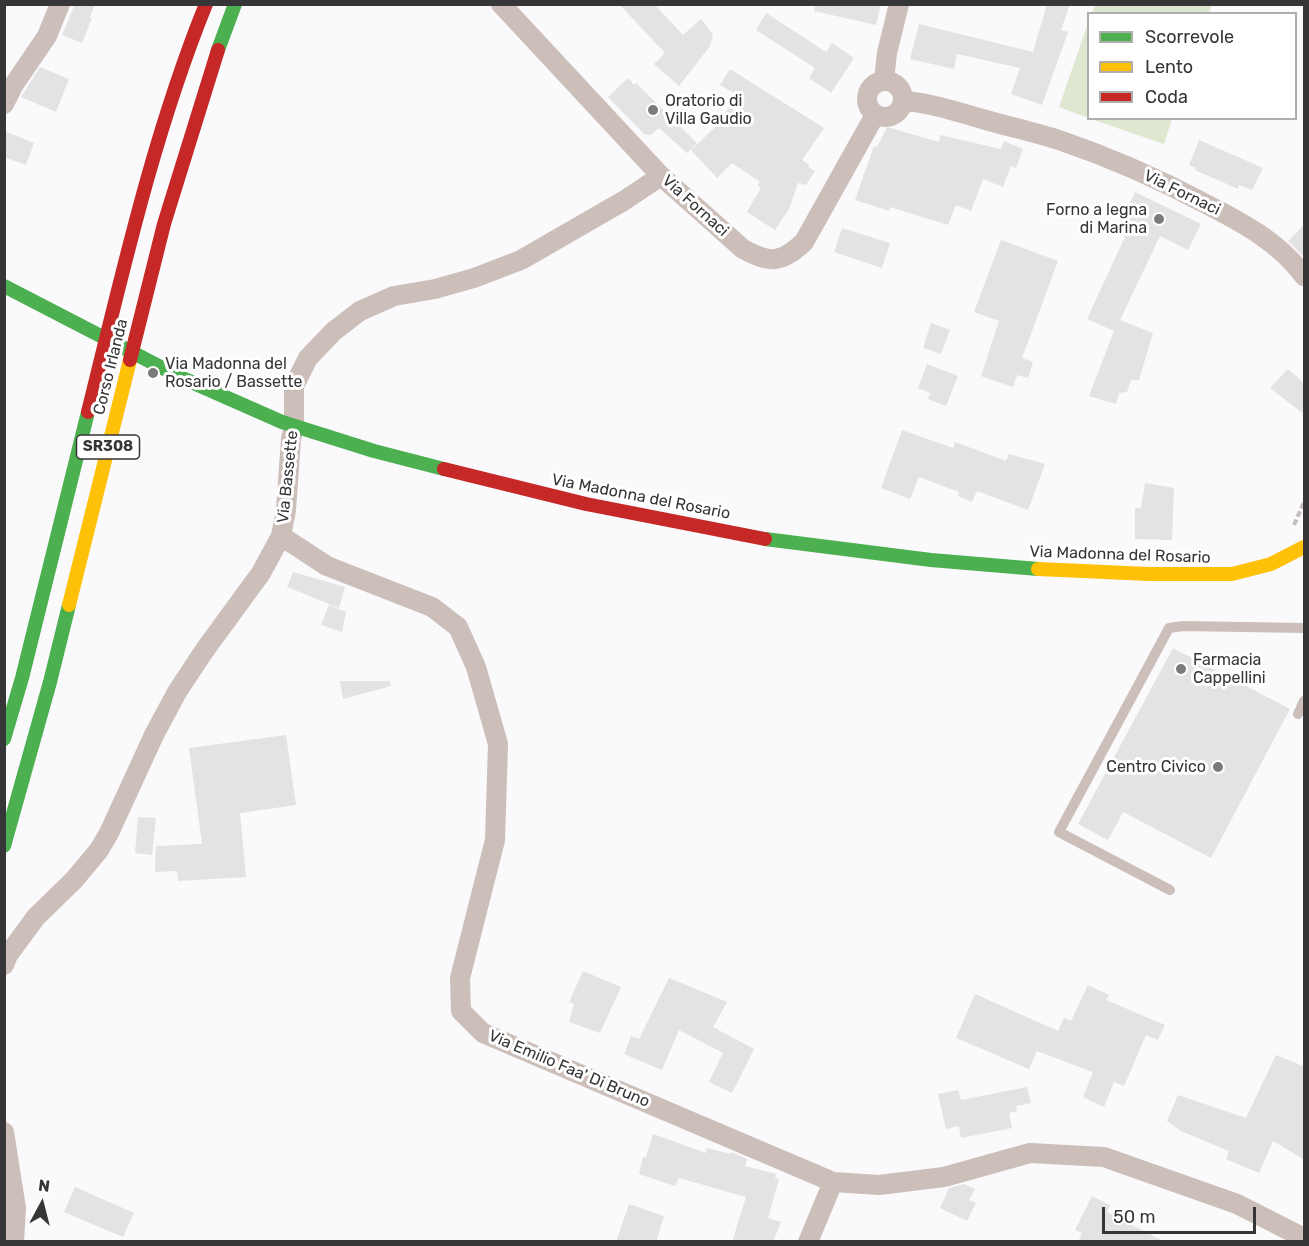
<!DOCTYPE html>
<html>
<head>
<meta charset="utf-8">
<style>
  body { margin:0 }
  #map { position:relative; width:1309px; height:1246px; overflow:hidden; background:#faf9fb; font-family:Rubik,sans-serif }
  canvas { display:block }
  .frame { position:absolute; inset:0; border:6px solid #363537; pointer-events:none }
  .legend { position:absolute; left:1087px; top:12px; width:210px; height:108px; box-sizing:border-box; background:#fff; border:2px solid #afaeaf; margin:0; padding:8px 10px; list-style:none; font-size:18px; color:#363537 }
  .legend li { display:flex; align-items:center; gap:12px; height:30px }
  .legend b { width:30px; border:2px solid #afaeaf }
  .north { position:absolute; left:12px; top:1174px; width:60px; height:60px; -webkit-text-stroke:4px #fff; paint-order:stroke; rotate:7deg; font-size:16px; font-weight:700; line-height:24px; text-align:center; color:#363537 }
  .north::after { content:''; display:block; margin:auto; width:21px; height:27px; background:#363537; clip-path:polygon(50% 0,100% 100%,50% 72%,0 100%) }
  .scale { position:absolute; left:1102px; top:1207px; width:154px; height:27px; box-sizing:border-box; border:3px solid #363537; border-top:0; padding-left:8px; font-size:18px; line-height:21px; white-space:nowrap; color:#363537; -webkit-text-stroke:4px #fff; paint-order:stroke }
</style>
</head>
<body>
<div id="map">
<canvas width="1309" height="1246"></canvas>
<div class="frame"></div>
<ul class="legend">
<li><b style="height:8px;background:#4caf50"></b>Scorrevole</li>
<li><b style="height:8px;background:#ffc107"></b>Lento</li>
<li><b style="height:8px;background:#c62828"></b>Coda</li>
</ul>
<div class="north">N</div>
<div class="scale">50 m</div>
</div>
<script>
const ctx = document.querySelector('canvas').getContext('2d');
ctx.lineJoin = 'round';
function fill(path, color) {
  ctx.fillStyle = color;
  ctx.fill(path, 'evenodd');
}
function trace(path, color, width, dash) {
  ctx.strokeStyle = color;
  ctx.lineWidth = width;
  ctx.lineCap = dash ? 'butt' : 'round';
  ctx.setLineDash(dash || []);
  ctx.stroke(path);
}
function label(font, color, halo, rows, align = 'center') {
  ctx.font = font + ' Rubik,sans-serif';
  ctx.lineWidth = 6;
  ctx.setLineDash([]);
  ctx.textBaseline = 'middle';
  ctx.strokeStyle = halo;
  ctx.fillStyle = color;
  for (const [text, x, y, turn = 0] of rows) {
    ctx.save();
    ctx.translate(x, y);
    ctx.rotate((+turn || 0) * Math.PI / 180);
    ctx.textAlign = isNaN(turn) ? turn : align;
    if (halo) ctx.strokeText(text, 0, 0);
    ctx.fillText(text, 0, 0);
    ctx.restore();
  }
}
const green = new Path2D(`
  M1095 5V4L1212 5 1209 13H1092Z
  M1088 23V118L1059 107Z
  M1091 119H1172L1164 144Z`);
const building = new Path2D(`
  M75 4H95L90 17 92 18 82 43 62 35Z
  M619 4H654L683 35 701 19 713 34 710 46 679 86 654 64 665 53Z
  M815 4H881L876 25 814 11Z
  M1047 4H1070L1061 30 1068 32 1042 105 1011 94 1020 68 957 54 954 69 910 59 919 24 1033 52Z
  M766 13 826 52 832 43 854 58 831 93 809 78 815 68 756 30Z
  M40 67 69 79 56 112 21 97Z
  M730 69 824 128 802 160 810 165 808 167 815 171 806 185 798 183 789 209 775 230 747 212 761 188 757 185 760 182 732 163 717 178 691 150 724 119 722 116 739 96 720 85Z
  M628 78 634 85 636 83 697 143 687 153 659 128 651 135 644 134 608 97Z
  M887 127 939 142 940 135 1001 149 1004 141 1023 149 1016 168 1011 166 1003 187 983 179 971 211 956 205 948 225 890 207 889 211 855 200 874 146 877 147Z
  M4 131 34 143 26 165 4 157Z
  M1199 140 1263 168 1252 190 1239 185 1238 189 1195 170 1196 168 1189 165Z
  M1135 192 1201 224 1188 250 1160 236 1120 320 1153 333 1139 380H1131L1127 392 1119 393 1116 404 1089 396 1114 331 1087 319 1125 237 1123 236 1125 232 1118 228Z
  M1305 224V258L1288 241Z
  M842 228 890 243 882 268 834 252Z
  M1001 240 1058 261 1022 358 1033 362 1028 378 1017 375 1013 387 981 376 999 321 974 312Z
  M931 323 950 330 941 354 923 348Z
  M927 364 958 376 946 406 928 399 930 393 918 388Z
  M1288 369 1305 384V415L1270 388Z
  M902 430 953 448 955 442 1006 461 1009 454 1045 464 1028 510 977 491 972 502 958 496 959 492 919 477 910 499 881 488Z
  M1145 483 1174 488 1172 540 1135 539V508H1141Z
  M293 572 345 587 339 608 287 587Z
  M329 605 346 612 342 632 321 625Z
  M1173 648 1290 709 1211 858 1123 812 1108 840 1078 824Z
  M340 681H390L391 686 343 699Z
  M286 735 296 805 240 813 246 877 178 881 177 871 155 872 156 846 202 844 189 748Z
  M138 817 156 818 152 855 135 853Z
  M583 971 621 987 600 1033 569 1022 574 1004 569 1002Z
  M669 978 727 1002 713 1027 754 1049 732 1093 709 1082 723 1053 679 1030 662 1070 624 1054 631 1036 639 1039Z
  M1088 985 1109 995 1106 1000 1165 1025 1158 1040 1146 1035 1124 1086 1114 1082 1104 1107 1083 1097 1093 1072 1037 1051 1029 1069 956 1038 975 994 1058 1031 1064 1018 1071 1021Z
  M1276 1055 1305 1067V1160L1273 1141 1259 1173 1226 1159 1229 1151 1181 1131 1167 1121 1178 1095 1246 1118Z
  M1027 1087 1031 1103 1016 1106 1017 1111 1009 1113 1012 1128 961 1138 959 1126 946 1129 938 1094 958 1090 961 1100Z
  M653 1134 706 1153 707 1148 731 1154V1152L747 1159 745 1166 776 1174 775 1178 779 1179 768 1218 781 1222 773 1242H732L746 1197 679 1178 675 1186 639 1174 643 1157H646Z
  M964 1184 975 1189 969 1200 976 1203 967 1221 940 1208 949 1188Z
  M75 1187 134 1213 123 1237 64 1212Z
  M1092 1196 1110 1205 1107 1212 1165 1242H1078L1082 1233 1075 1230Z
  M629 1204 664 1216 656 1242H616Z`);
const path = new Path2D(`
  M1294 525 1304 502`);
const lane = new Path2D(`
  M1298 714 1304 701
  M1170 890 1059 832 1169 628 1183 626 1304 628`);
const street = new Path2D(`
  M501 4 661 176 743 249C771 264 781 263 804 242L875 115
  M884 80 887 53 899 4
  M867 99a18 18 0 1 1 36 0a18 18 0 1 1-36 0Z
  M904 101C933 103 964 114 993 122 1015 128 1037 133 1059 140 1109 157 1159 179 1206 204 1243 223 1279 242 1304 276
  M4 104 13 86 47 36 60 4
  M281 536 327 566 432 607 458 627 476 667 498 744 495 840 460 978 461 1011 483 1033 833 1182 879 1185 944 1177 1030 1153 1104 1157 1237 1204 1304 1238
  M4 965 8 955 36 917 74 880 99 850 109 833 154 735 177 692 204 651 261 573 281 536 286 510 291 439 294 426V386L308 358 334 331 360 311 394 296 435 289 474 278 521 260 625 200 661 176
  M4 1132 16 1208 14 1242
  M808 1242 833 1182`);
const fast = new Path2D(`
  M218 50 235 4
  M4 286 180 377 282 422 374 451 444 469
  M765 539 931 560 1038 569`);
const slow = new Path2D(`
  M1038 569 1149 574H1232L1271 564 1304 547`);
const jam = new Path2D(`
  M444 469 586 504 765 539`);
const fastBridge = new Path2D(`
  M4 739 22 678 88 412
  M4 846 50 682 69 605`);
const slowBridge = new Path2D(`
  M69 605 130 360`);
const jamBridge = new Path2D(`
  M130 360 164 224 218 50
  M88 412C122 275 153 135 206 4`);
const markers = [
  [653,110,6,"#7b7a7c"],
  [1159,219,6,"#7b7a7c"],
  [153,373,6,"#7b7a7c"],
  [1181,669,6,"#7b7a7c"],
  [1218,767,6,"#7b7a7c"]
];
const shields = [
  [108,447,63]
];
const shieldNames = [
  ["SR308",108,447]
];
const poiNames = [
  ["Oratorio di",665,101],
  ["Villa Gaudio",665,119],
  ["Forno a legna",1147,210,"right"],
  ["di Marina",1147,228,"right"],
  ["Via Madonna del",165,364],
  ["Rosario / Bassette",165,382],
  ["Farmacia",1193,660],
  ["Cappellini",1193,678],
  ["Centro Civico",1206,767,"right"]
];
const streetNames = [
  ["Via Fornaci",1182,193,26],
  ["Via Fornaci",695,206,42],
  ["Corso Irlanda",111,367,-76],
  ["Via Bassette",288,477,-84],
  ["Via Madonna del Rosario",641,497,11],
  ["Via Madonna del Rosario",1120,555,2],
  ["Via Emilio Faa' Di Bruno",569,1069,23]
];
fill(green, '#dee8d0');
fill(building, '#e3e2e4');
trace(path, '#c5bdba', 4, [6, 3]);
trace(lane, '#ccbeb8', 10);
trace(street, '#ccbeb8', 20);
trace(fast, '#4caf50', 14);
trace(slow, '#ffc107', 14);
trace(jam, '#c62828', 14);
trace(fastBridge, '#4caf50', 14);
trace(slowBridge, '#ffc107', 14);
trace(jamBridge, '#c62828', 14);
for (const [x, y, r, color] of markers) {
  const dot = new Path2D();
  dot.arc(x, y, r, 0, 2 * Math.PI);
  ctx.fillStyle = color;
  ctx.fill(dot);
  trace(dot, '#fff', 2);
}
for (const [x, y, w] of shields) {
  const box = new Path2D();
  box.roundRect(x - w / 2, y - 12, w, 24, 4.5);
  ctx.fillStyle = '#fff';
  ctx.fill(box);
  trace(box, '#363537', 1.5);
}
label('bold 15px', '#363537', null, shieldNames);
label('16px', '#363537', '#fff', poiNames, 'left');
label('16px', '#363537', '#fff', streetNames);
</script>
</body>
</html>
